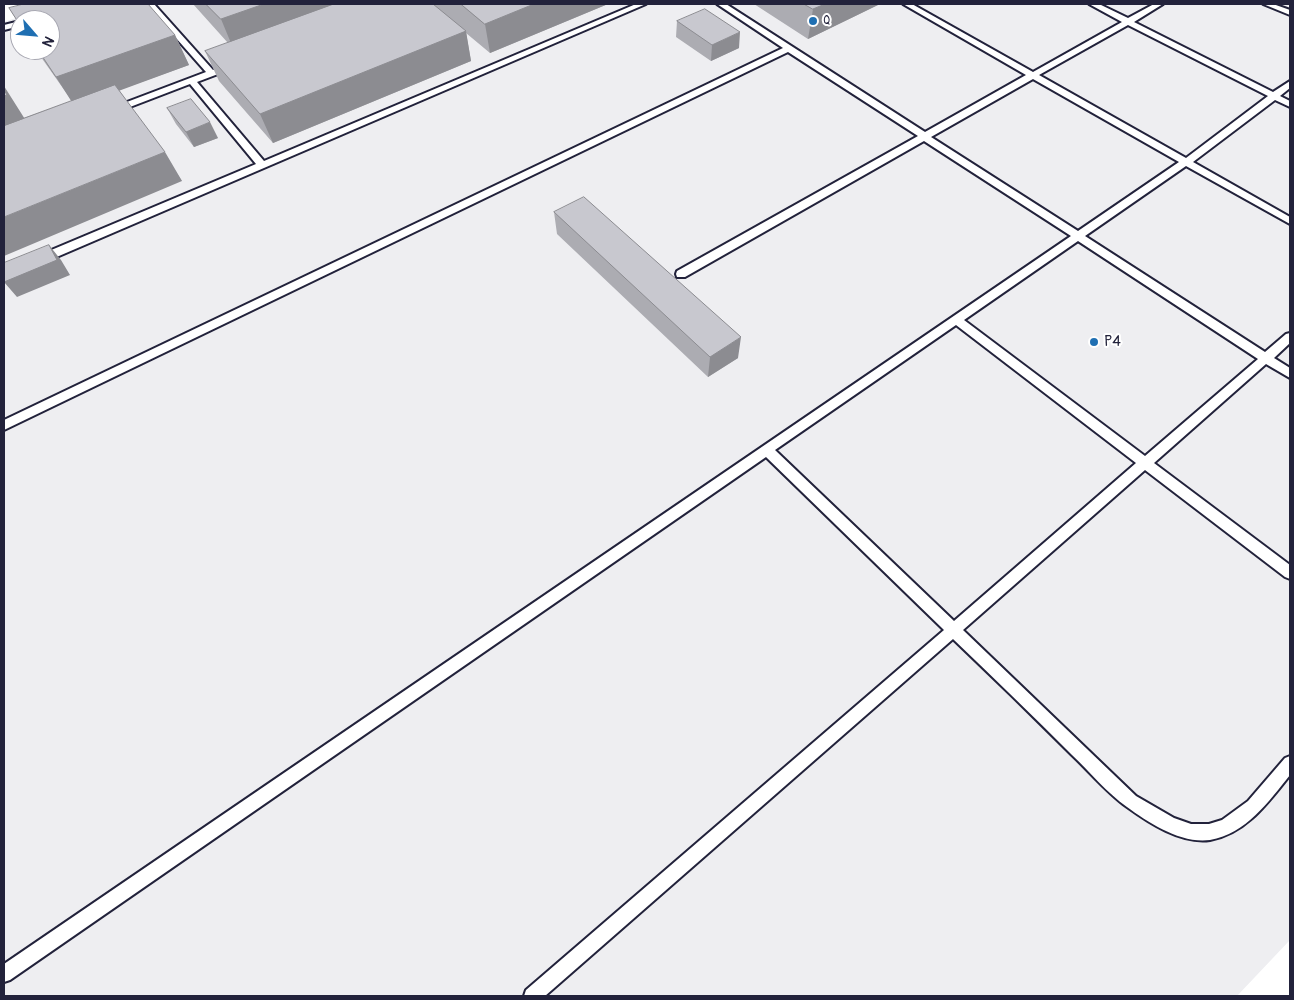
<!DOCTYPE html>
<html>
<head>
<meta charset="utf-8">
<style>
  body { margin:0 }
  #map { position:relative; width:1294px; height:1000px; overflow:hidden; background:#fff; font-family:Pangolin,sans-serif }
  canvas { display:block }
  .frame { position:absolute; inset:0; border:5px solid #22223b; pointer-events:none }
  .north { position:absolute; left:10px; top:10px; width:50px; height:50px; box-sizing:border-box; background:#fff; border:1px solid #a7a7b1; border-radius:50%; rotate:117deg; font-size:14px; font-weight:700; line-height:20px; text-align:center; color:#22223b }
  .north::after { content:''; display:block; margin:auto; width:18px; height:22px; background:#1f6fb2; clip-path:polygon(50% 0,100% 100%,50% 72%,0 100%) }
</style>
</head>
<body>
<div id="map">
<canvas width="1294" height="1000"></canvas>
<div class="frame"></div>
<div class="north">N</div>
</div>
<script>
const ctx = document.querySelector('canvas').getContext('2d');
ctx.lineJoin = 'round';
function fill(path, color) {
  ctx.fillStyle = color;
  ctx.fill(path, 'evenodd');
}
function trace(path, color, width, dash) {
  ctx.strokeStyle = color;
  ctx.lineWidth = width;
  ctx.lineCap = dash ? 'butt' : 'round';
  ctx.setLineDash(dash || []);
  ctx.stroke(path);
}
function label(font, color, halo, rows, align = 'center') {
  ctx.font = font + ' Pangolin,sans-serif';
  ctx.lineWidth = 4;
  ctx.setLineDash([]);
  ctx.textBaseline = 'middle';
  ctx.strokeStyle = halo;
  ctx.fillStyle = color;
  for (const [text, x, y, turn = 0] of rows) {
    ctx.save();
    ctx.translate(x, y);
    ctx.rotate((+turn || 0) * Math.PI / 180);
    ctx.textAlign = isNaN(turn) ? turn : align;
    if (halo) ctx.strokeText(text, 0, 0);
    ctx.fillText(text, 0, 0);
    ctx.restore();
  }
}
const built = new Path2D(`
  M57 4H1290V940L1237 996H4V22ZM20 20H50V50H20Z`);
const lane = new Path2D(`
  M146 4H154L213 70 228 64H234V68L197 82 264 161 636 4H646L45 262H37L36 259 37 256 256 164 190 84 117 112H111V108L206 72Z
  M717 4H726L925 132 1026 75 903 4H912L1033 72 1122 22 1089 4H1099L1128 18 1154 4H1163L1134 22 1273 92 1290 81V88L1280 96 1290 101V107L1275 100 1193 162 1290 217V224L1186 166 1085 236 1265 352 1286 334 1290 333V343L1274 358 1290 368V378L1266 364 1154 463 1290 565V579L1285 577 1145 470 963 630 1136 796 1174 818 1191 824H1209L1222 820 1248 801 1285 758 1290 756V775C1269 801 1246 834 1210 840 1181 844 1149 823 1127 807 1107 793 1090 772 1072 755 1033 716 993 677 953 639L545 996H524L526 990 944 630 766 457 10 980 4 982V964L1071 236 924 141 685 277H677L676 274 677 271 918 136 788 52 4 430V420L783 48ZM1128 25 1268 96 1186 158 1039 75ZM1033 79 1179 162 1078 231 931 137ZM1078 241 1258 359 1145 456 964 320ZM956 325 1136 463 954 621 775 450Z
  M1263 4H1273L1290 10V15Z
  M20 21V26L4 30V25Z`);
const wall = new Path2D(`
  M193 4H608L490 53 466 33 471 61 273 143 219 81 205 51 228 43Z
  M754 4H880L808 39Z
  M9 8 175 35 189 65 119 90 182 181 24 118 72 101 36 50H50L20 20V25Z
  M677 21 739 48 711 61 676 37Z
  M167 108 218 138 194 147 176 124Z
  M554 212 738 358 708 377 557 234Z`);
const shadedWall = new Path2D(`
  M264 4H354L233 48 221 19Z
  M534 4H608L490 53 485 24Z
  M825 4H880L808 39 813 9Z
  M466 31 471 61 273 143 260 114Z
  M740 32 739 48 711 61 712 45Z
  M175 35 189 65 75 107 56 77Z
  M4 86 28 124 4 133Z
  M210 122 218 138 194 147 186 132Z
  M165 152 182 181 4 256V217Z
  M49 245 61 260 70 275 17 297 4 282Z
  M741 337 738 358 708 377 710 357Z`);
const building = new Path2D(`
  M24 4H148L175 35 56 77 38 50H50V20H20V25L9 8Z
  M206 4H264L221 19Z
  M334 4H433L466 31 260 114 205 51Z
  M461 4H534L485 24Z
  M804 4H825L813 9Z
  M705 9 740 32 712 45 677 21Z
  M115 85 165 152 4 217V126Z
  M4 90 7 95 4 96Z
  M191 99 210 122 186 132 167 108Z
  M584 197 741 337 710 357 554 212Z
  M49 245 57 260 4 282V263Z`);
const markers = [
  [813,21,5,"#1f6fb2"],
  [1094,342,5,"#1f6fb2"]
];
const farPoinames = [
  ["Q",823,21]
];
const poiNames = [
  ["P4",1104,342]
];
fill(built, '#eeeef1');
trace(lane, '#22223b', 4);
fill(lane, '#fff');
fill(wall, '#acacb2');
fill(shadedWall, '#8c8c91');
fill(building, '#c8c8cf');
trace(building, '#8c8c91', 1);
for (const [x, y, r, color] of markers) {
  const dot = new Path2D();
  dot.arc(x, y, r, 0, 2 * Math.PI);
  ctx.fillStyle = color;
  ctx.fill(dot);
  trace(dot, '#fff', 2);
}
label('12px', '#22223b', '#fff', farPoinames, 'left');
label('15px', '#22223b', '#fff', poiNames, 'left');
</script>
</body>
</html>
